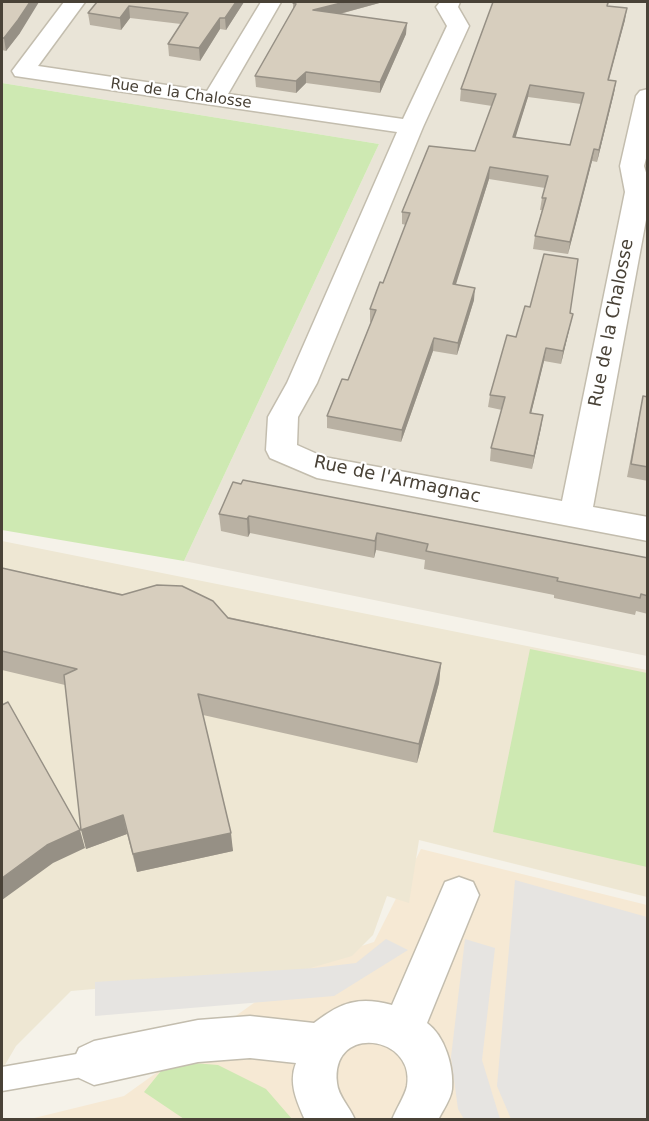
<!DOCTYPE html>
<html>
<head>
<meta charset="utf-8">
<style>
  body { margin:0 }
  #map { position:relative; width:649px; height:1121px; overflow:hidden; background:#f5f2e9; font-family:"DejaVu Sans",sans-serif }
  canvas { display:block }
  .frame { position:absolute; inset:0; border:3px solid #494237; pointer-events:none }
</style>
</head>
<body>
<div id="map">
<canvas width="649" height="1121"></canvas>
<div class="frame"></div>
</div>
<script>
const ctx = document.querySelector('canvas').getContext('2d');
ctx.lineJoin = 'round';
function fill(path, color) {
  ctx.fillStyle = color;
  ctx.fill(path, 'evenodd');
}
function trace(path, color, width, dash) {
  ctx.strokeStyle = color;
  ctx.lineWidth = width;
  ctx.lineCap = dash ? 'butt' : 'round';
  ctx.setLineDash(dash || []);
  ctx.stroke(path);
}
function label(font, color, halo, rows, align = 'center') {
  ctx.font = font + ' "DejaVu Sans",sans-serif';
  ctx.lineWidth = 4.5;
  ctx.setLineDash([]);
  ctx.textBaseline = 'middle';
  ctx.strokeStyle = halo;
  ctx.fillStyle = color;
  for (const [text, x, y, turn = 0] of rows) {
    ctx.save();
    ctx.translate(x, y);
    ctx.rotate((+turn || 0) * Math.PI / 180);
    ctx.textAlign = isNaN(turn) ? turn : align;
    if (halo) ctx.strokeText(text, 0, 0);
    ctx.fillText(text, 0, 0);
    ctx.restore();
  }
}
const residential = new Path2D(`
  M2 2H647V656L184 561 379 144 2 83Z`);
const commercial = new Path2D(`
  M421 849 647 905V1119L26 1120 124 1096 311 962 374 942Z`);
const education = new Path2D(`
  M2 541 647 670V897L419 840 409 903 387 896 373 935 352 956 300 971 71 991 16 1046 2 1070Z`);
const green = new Path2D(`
  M2 83 379 144 184 561 2 530Z
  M530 649 647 673V867L493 832Z
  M169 1061 218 1065 266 1089 292 1119H184L144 1092Z`);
const parking = new Path2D(`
  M515 880 647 917V1119H511L497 1086Z
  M386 939 408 950 334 996 95 1016V982L314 968 356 963Z
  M465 939 495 948 482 1060 500 1119H464L458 1109 451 1057Z`);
const lane = new Path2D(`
  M94 1051 102 1055 106 1063 102 1071 94 1075 2 1091V1067Z`);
const street = new Path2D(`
  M64 2H85L38 66 207 91 261 2H281L228 94 403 119 447 26 436 7 440 2H460L458 7 469 26 423 127 317 383 298 417 297 445 324 457 562 501 625 192 620 166 636 96 640 91 648 89V151L644 166 648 179V209L593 507 648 517V541L317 478 270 458 266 450 268 417 287 383 397 132 15 76 12 71Z
  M459 877 473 882 479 895 427 1023C445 1036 454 1067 452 1089 451 1099 443 1110 438 1120H392C396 1109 405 1096 407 1086 416 1035 330 1023 337 1083 338 1096 350 1107 355 1120H305C297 1102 288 1083 296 1063L250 1058 198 1062 94 1085 79 1078 72 1063 79 1048 94 1041 198 1020 250 1016 314 1023C341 1002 359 996 392 1005L445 882Z`);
const wall = new Path2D(`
  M2 2 20 33 6 51 2 50Z
  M97 2H244L226 30 220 29 200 61 169 56 168 44 181 24 130 18 121 30 90 25 88 13Z
  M294 2H383L340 14 406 34 380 93 306 83 296 93 256 87 255 76 293 10V3Z
  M493 2H609L608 6 625 20 609 80 616 81 614 93 597 162 592 161 568 254 533 249 535 236 542 210H540L542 198 545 188 489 179 455 285 474 300 457 355 433 351 401 442 327 428V416L348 380 371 322H370V309L383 283 406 225 402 224V212L475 151 492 106 460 101 461 89ZM528 97 581 104 570 145 515 137Z
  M570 313V326L561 364 544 361 531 413 543 415 532 469 490 461 491 448 502 410 488 407 490 395 516 337Z
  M643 396 648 397V481L627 477Z
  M241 484 648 558V614L636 611 635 615 554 598V595L424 569 425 560 376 550 374 558 250 533 248 537 221 531 219 514Z
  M2 568 441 663 439 683 417 763 203 715 233 851 137 872 127 834 86 849 65 685 2 670Z`);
const shadedWall = new Path2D(`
  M30 2H39L20 33 6 51 4 38Z
  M236 2H244L226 30 225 18Z
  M345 2H383L313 21V10Z
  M129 6 130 18 121 30 120 18Z
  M627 8 625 20 605 92 608 80Z
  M220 18V29L200 61 199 48Z
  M407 23 406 34 380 93V82Z
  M306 72V83L296 93V81Z
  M616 81 614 93 597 162 599 150Z
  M530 85 528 97 512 149 513 137Z
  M594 149 592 161 568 254 570 242Z
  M490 167 489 179 452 297 453 284Z
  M475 288 474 300 457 355 458 343Z
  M573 314 570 326 561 364 563 351Z
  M434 338 433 351 401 442 402 430Z
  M546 348 544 361 528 426 530 413Z
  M543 415 541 428 532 469 534 456Z
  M249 516 250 533 248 537 247 519Z
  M377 533 376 550 374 558 375 541Z
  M441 663 439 683 417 763 419 744Z
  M123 815 127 834 86 849 81 830Z
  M80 830 85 848 53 863 2 900V878L47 845Z
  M231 833 233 851 137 872 133 854Z`);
const building = new Path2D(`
  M2 2H30L18 20 4 38H2Z
  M97 2H236L225 18H220L199 48 168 44 188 13 129 6 120 18 88 13Z
  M294 2H345L313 10 407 23 380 82 306 72 296 81 255 76 296 4 293 3Z
  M493 2H608L607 6 627 8 608 80 616 81 599 150 594 149 570 242 535 236 546 198H542L548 176 490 167 453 284 475 288 458 343 434 338 402 430 327 416 342 379 348 380 376 310 370 309 380 282 383 283 410 213 402 212 429 146 475 151 496 94 461 89ZM530 85 584 93 570 145 513 137Z
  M544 254 578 259 570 313 573 314 563 351 546 348 530 413 543 415 534 456 491 448 505 397 490 395 507 335 516 337 525 306 530 307Z
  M643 396 648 397V467L631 464Z
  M243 480 648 558V596L641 594 640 598 557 581 558 578 426 551 428 544 377 533 375 541 249 516 247 519 219 514 233 482 241 484Z
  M2 568 122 595 157 585 182 586 213 601 228 618 441 663 419 744 198 694 231 833 133 854 123 815 81 830 64 675 77 669 2 651Z
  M8 702 80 830 47 845 2 878V705Z`);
const farStreetnames = [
  ["Rue de la Chalosse",181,94,8]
];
const streetNames = [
  ["Rue de la Chalosse",612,323,-79],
  ["Rue de l'Armagnac",397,480,12]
];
fill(residential, '#e9e4d7');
fill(commercial, '#f6e9d4');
fill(education, '#eee7d3');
fill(green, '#cee9b2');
fill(parking, '#e6e4e1');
trace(lane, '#c3bdae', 3);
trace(street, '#c3bdae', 3);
fill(lane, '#fff');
fill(street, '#fff');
fill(wall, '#b9b1a3');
fill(shadedWall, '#969085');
fill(building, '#d7cebe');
trace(building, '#969085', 1.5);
label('15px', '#494237', '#fff', farStreetnames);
label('18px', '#494237', '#fff', streetNames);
</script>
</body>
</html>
